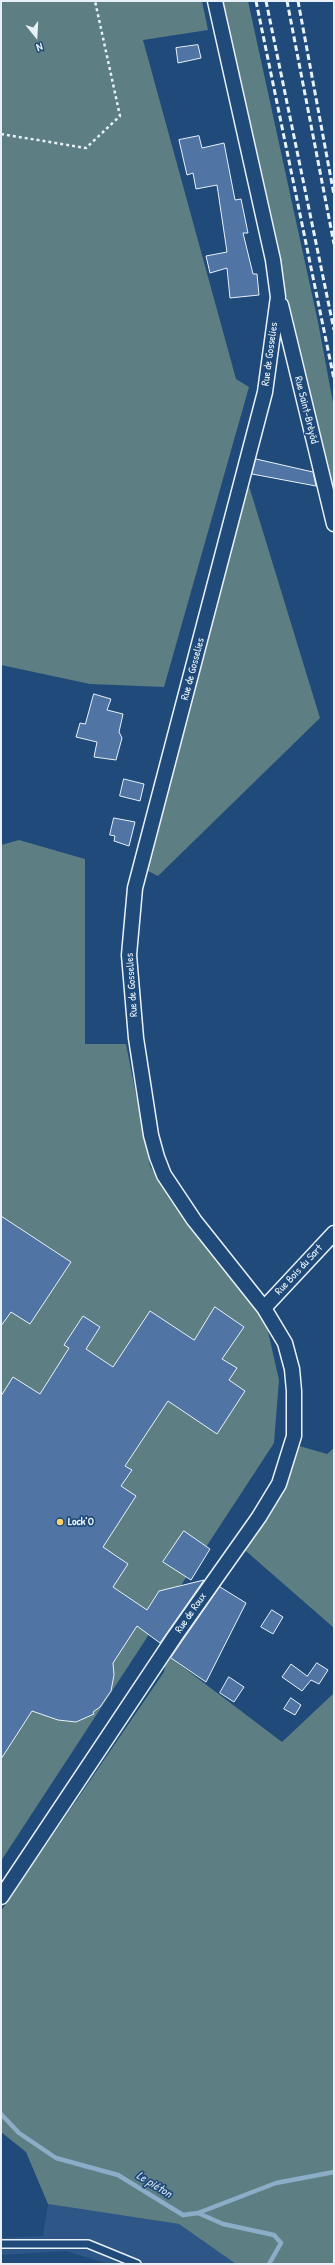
<!DOCTYPE html>
<html>
<head>
<meta charset="utf-8">
<style>
  body { margin:0 }
  #map { position:relative; width:335px; height:2265px; overflow:hidden; background:#1f4a7a; font-family:"Patrick Hand",sans-serif }
  canvas { display:block }
  .frame { position:absolute; inset:0; border:2px solid #e8f1f8; pointer-events:none }
  .north { position:absolute; left:16px; top:16px; width:40px; height:40px; -webkit-text-stroke:3px #1f4a7a; paint-order:stroke; rotate:162deg; font-size:11px; font-weight:700; line-height:16px; text-align:center; color:#e8f1f8 }
  .north::after { content:''; display:block; margin:auto; width:14px; height:18px; background:#e8f1f8; clip-path:polygon(50% 0,100% 100%,50% 72%,0 100%) }
</style>
</head>
<body>
<div id="map">
<canvas width="335" height="2265"></canvas>
<div class="frame"></div>
<div class="north">N</div>
</div>
<script>
const ctx = document.querySelector('canvas').getContext('2d');
ctx.lineJoin = 'round';
function fill(path, color) {
  ctx.fillStyle = color;
  ctx.fill(path, 'evenodd');
}
function trace(path, color, width, dash) {
  ctx.strokeStyle = color;
  ctx.lineWidth = width;
  ctx.lineCap = dash ? 'butt' : 'round';
  ctx.setLineDash(dash || []);
  ctx.stroke(path);
}
function label(font, color, halo, rows, align = 'center') {
  ctx.font = font + ' "Patrick Hand",sans-serif';
  ctx.lineWidth = 3.5;
  ctx.setLineDash([]);
  ctx.textBaseline = 'middle';
  ctx.strokeStyle = halo;
  ctx.fillStyle = color;
  for (const [text, x, y, turn = 0] of rows) {
    ctx.save();
    ctx.translate(x, y);
    ctx.rotate((+turn || 0) * Math.PI / 180);
    ctx.textAlign = isNaN(turn) ? turn : align;
    if (halo) ctx.strokeText(text, 0, 0);
    ctx.fillText(text, 0, 0);
    ctx.restore();
  }
}
const built = new Path2D(`
  M48 2204 179 2224 236 2264H108L66 2251 1 2255V2238L43 2236Z`);
const green = new Path2D(`
  M1 1H202L208 30 143 40 236 379 249 387 164 687 90 684 1 665Z
  M220 1H248L318 322 334 408V508Z
  M249 486 320 718 158 876 140 867Z
  M19 840 85 859V1044H126L150 1166 180 1212 265 1318 279 1380 274 1443 1 1861V845Z
  M296 1445 327 1454 334 1448V1628L239 1545Z
  M167 1655 282 1742 334 1693V2264H236L179 2224 48 2204 26 2152 1 2132V1911L164 1672Z`);
const stream = new Path2D(`
  M1 2114 19 2133 56 2158 118 2175 183 2215 198 2213 223 2224 274 2235 281 2243 269 2264
  M198 2213 276 2183 334 2172`);
const building = new Path2D(`
  M198 45 201 58 178 63 176 48Z
  M199 136 202 148 224 143 235 200 241 199 248 233H243L253 274H257L259 295 230 298 227 268 210 273 206 256 227 252 217 185 196 189 193 173 187 175 179 140Z
  M256 459 313 472 316 486 252 474Z
  M94 694 111 699 107 710 123 714 119 732 122 738 116 760 94 757 97 742 76 737 80 723 85 724Z
  M124 779 144 784 140 801 120 796Z
  M114 818 135 822 129 846 114 841 115 836 110 835Z
  M1 1216 71 1262 30 1324 11 1312 1 1326Z
  M215 1307 244 1327 222 1359 237 1368 229 1380 245 1391 217 1434 168 1401 125 1466 132 1470 121 1486 136 1496 103 1547 128 1564 113 1587 147 1610 159 1591 204 1580 160 1643 137 1626 113 1663 114 1675 111 1691 100 1707 93 1712 94 1714 76 1722 58 1720 32 1711 1 1759V1396L13 1377 40 1394 69 1348 64 1345 83 1316 100 1327 86 1349 113 1367 150 1311 194 1340Z
  M184 1531 210 1549 191 1580 163 1562Z
  M220 1587 246 1603 206 1682 171 1658Z
  M272 1610 283 1617 273 1634 261 1627Z
  M317 1663 328 1670 319 1684 311 1680 302 1691 282 1677 291 1664 307 1676Z
  M229 1677 244 1687 234 1702 220 1693Z
  M291 1698 301 1705 295 1715 284 1709Z`);
const path = new Path2D(`
  M1 134 86 148 120 116 95 1`);
const service = new Path2D(`
  M1 2244H88L137 2264`);
const minor = new Path2D(`
  M281 305 334 524
  M264 1308 334 1233
  M1 1897 175 1636 259 1517 279 1484 294 1436V1391L292 1369 285 1343 264 1308 194 1220 164 1175 157 1157 151 1135 136 1038 129 955 135 888 265 392 278 297 273 260 215 1`);
const rail = new Path2D(`
  M256 1 334 379
  M266 1 334 330
  M287 1 334 244
  M298 1 334 195`);
const markers = [
  [60,1522,4,"#ffd166"]
];
const streetNames = [
  ["Rue de Gosselies",270,354,-82],
  ["Rue Saint-Brèyôd",306,410,76],
  ["Rue de Gosselies",193,669,-75],
  ["Rue de Gosselies",132,985,-94],
  ["Rue Bois du Sart",299,1270,-47],
  ["Rue de Roux",191,1613,-55]
];
const poiNames = [
  ["Lock’O",68,1522]
];
const waterNames = [
  ["Le piéton",154,2185,32]
];
fill(built, '#2e5787');
fill(green, '#5d7e82');
trace(stream, '#8cadc7', 4.5);
fill(building, '#5075a4');
trace(building, '#e8f1f8', 1);
trace(service, '#e8f1f8', 10);
trace(minor, '#e8f1f8', 17);
trace(path, '#e8f1f8', 2.5, [3, 3]);
trace(service, '#1f4a7a', 7);
trace(minor, '#1f4a7a', 14);
trace(rail, '#e8f1f8', 3, [6, 3]);
for (const [x, y, r, color] of markers) {
  const dot = new Path2D();
  dot.arc(x, y, r, 0, 2 * Math.PI);
  ctx.fillStyle = color;
  ctx.fill(dot);
  trace(dot, '#1f4a7a', 1.5);
}
label('11px', '#e8f1f8', '#1f4a7a', streetNames);
label('bold 11px', '#e8f1f8', '#1f4a7a', poiNames, 'left');
label('italic 12px', '#d1e0ec', '#1f4a7a', waterNames);
</script>
</body>
</html>
